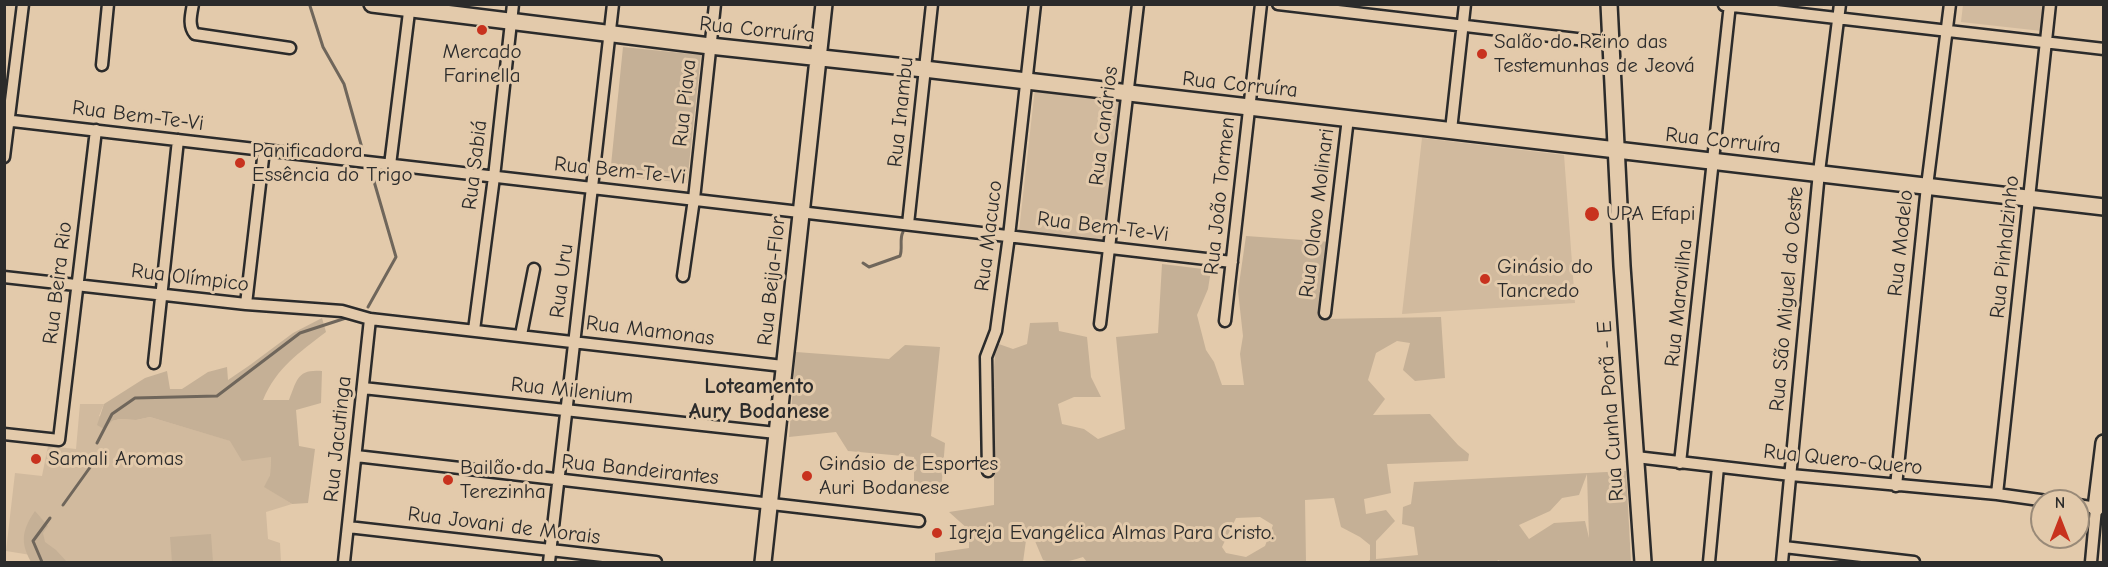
<!DOCTYPE html>
<html>
<head>
<meta charset="utf-8">
<style>
  body { margin:0 }
  #map { position:relative; width:2108px; height:567px; overflow:hidden; background:#e3caab; font-family:"Comic Neue",sans-serif }
  canvas { display:block }
  .frame { position:absolute; inset:0; border:6px solid #2b2b2b; pointer-events:none }
  .north { position:absolute; left:2030px; top:489px; width:60px; height:60px; box-sizing:border-box; background:#e3caab; border:2px solid #998a78; border-radius:50%; rotate:0deg; font-size:16px; font-weight:700; line-height:24px; text-align:center; color:#2b2b2b }
  .north::after { content:''; display:block; margin:auto; width:21px; height:27px; background:#c8321e; clip-path:polygon(50% 0,100% 100%,50% 72%,0 100%) }
</style>
</head>
<body>
<div id="map">
<canvas width="2108" height="567"></canvas>
<div class="frame"></div>
<div class="north">N</div>
</div>
<script>
const ctx = document.querySelector('canvas').getContext('2d');
ctx.lineJoin = 'round';
function fill(path, color) {
  ctx.fillStyle = color;
  ctx.fill(path, 'evenodd');
}
function trace(path, color, width, dash) {
  ctx.strokeStyle = color;
  ctx.lineWidth = width;
  ctx.lineCap = dash ? 'butt' : 'round';
  ctx.setLineDash(dash || []);
  ctx.stroke(path);
}
function label(font, color, halo, rows, align = 'center') {
  ctx.font = font + ' "Comic Neue",sans-serif';
  ctx.lineWidth = 6;
  ctx.setLineDash([]);
  ctx.textBaseline = 'middle';
  ctx.strokeStyle = halo;
  ctx.fillStyle = color;
  for (const [text, x, y, turn = 0] of rows) {
    ctx.save();
    ctx.translate(x, y);
    ctx.rotate((+turn || 0) * Math.PI / 180);
    ctx.textAlign = isNaN(turn) ? turn : align;
    if (halo) ctx.strokeText(text, 0, 0);
    ctx.fillText(text, 0, 0);
    ctx.restore();
  }
}
const built = new Path2D(`
  M1963 5H2045L2042 31 1961 22Z
  M1035 88 1123 98 1107 241 1019 231Z
  M1422 138 1564 155 1575 303 1402 314Z
  M80 404H104L99 416 112 421 120 419 136 420 150 417 231 441 271 457 270 475 265 487 292 504 266 512 268 539 280 543 281 562H42L37 556 6 551 15 473 42 476 48 446 76 449Z`);
const green = new Path2D(`
  M623 47 701 55 687 183 610 175Z
  M1246 236 1331 242 1320 295 1322 319 1441 317 1445 378 1415 381 1403 370 1410 343 1397 341 1376 353 1368 380 1385 399 1373 415 1430 414 1458 445 1469 454 1468 461 1387 464 1391 493 1364 499 1366 514 1386 510 1395 521 1376 541V559L1418 555 1414 527 1402 524 1403 507 1411 504 1414 482 1626 471 1631 562H1500L1499 560 1495 562H1367L1370 560V545L1360 537 1341 527 1334 498 1305 500 1306 562H1087L1083 557C1070 561 1057 565 1043 560L1035 541 1027 533 1023 562H935V553L969 548V530L949 512 994 505V367L996 343 1013 349 1027 344 1030 323 1058 322 1059 331 1087 337 1091 377 1101 397H1074L1058 404 1062 424 1084 429 1098 439 1125 429 1116 337 1158 333 1162 264 1211 270 1208 289 1197 315 1206 350 1214 362 1222 385H1244L1240 354 1243 336 1238 291ZM1587 474 1589 538 1585 521 1554 523 1529 539 1519 525 1550 511 1562 498 1579 495ZM1260 517 1273 525 1265 546 1246 557 1226 553 1222 547 1236 518Z
  M322 318 326 332C299 353 277 367 263 400H289C297 380 297 369 322 371L321 403 296 410 299 446 315 449 308 503 292 504 264 487 270 475 271 457 242 461 230 441 150 417 136 420 120 419 112 421 104 429 97 425 104 404 145 378 167 371 170 389H182L208 372 227 367 228 380 250 365 293 333Z
  M905 345 940 347 931 436 945 443 941 493H914V457L848 451 836 432 789 437 796 352 889 359Z
  M35 511 48 526 43 533 45 542 56 550 67 562H31C20 542 22 530 35 511Z
  M211 534 213 562H172L170 537Z`);
const stream = new Path2D(`
  M310 6 323 47 344 84 362 148
  M863 263 869 267 900 256C903 248 899 239 903 232
  M368 307 396 257 371 171
  M97 443 112 414 135 398 217 396 300 333 349 317
  M63 505 91 466
  M42 562 33 541 50 518`);
const street = new Path2D(`
  M193 4C191 15 188 26 195 34L290 48
  M1278 4 1611 43
  M1724 5 2104 49
  M102 65 108 4
  M4 120 1232 262
  M1451 130 1465 4
  M4 157 23 4
  M390 165 410 4
  M908 224 932 4
  M683 276 694 199 715 4
  M4 277 246 304 342 311 370 319 783 366
  M246 304 264 150
  M1325 313 1348 118
  M1225 321 1261 4
  M1100 324 1138 4
  M474 330 494 177 513 4
  M521 335 534 269
  M154 363 178 140
  M363 388 776 433
  M4 434 59 440 96 130
  M356 456 919 521
  M1636 457 1791 475 1997 494 2047 501
  M1680 463 1730 4
  M988 471 986 357 996 331 1009 236 1035 4
  M1896 486 1927 186 1950 4
  M1997 494 2050 4
  M2078 505 2096 508 2091 562
  M348 527 656 562
  M1784 547 1914 562
  M344 562 370 319
  M549 562 613 4
  M1709 562 1718 467
  M1782 562 1819 172 1840 4`);
const secondary = new Path2D(`
  M372 4 710 46 924 69 2104 207
  M1609 4 1622 266 1643 562
  M2096 508 2104 443
  M763 562 824 4`);
const markers = [
  [482,30,6,"#c8321e"],
  [1482,54,6,"#c8321e"],
  [240,163,6,"#c8321e"],
  [1592,214,8,"#c8321e"],
  [1485,279,6,"#c8321e"],
  [36,459,6,"#c8321e"],
  [807,476,6,"#c8321e"],
  [448,480,6,"#c8321e"],
  [937,533,6,"#c8321e"]
];
const streetNames = [
  ["Rua Corruíra",757,30,6],
  ["Rua Corruíra",1240,85,6],
  ["Rua Piava",685,103,-84],
  ["Rua Inambu",901,112,-84],
  ["Rua Bem-Te-Vi",138,116,7],
  ["Rua Canários",1104,126,-83],
  ["Rua Corruíra",1723,141,6],
  ["Rua Sabiá",475,165,-83],
  ["Rua Bem-Te-Vi",620,171,6],
  ["Rua João Tormen",1220,196,-84],
  ["Rua Olavo Molinari",1317,213,-83],
  ["Rua Bem-Te-Vi",1103,227,7],
  ["Rua Macuco",989,236,-83],
  ["Rua Modelo",1901,243,-84],
  ["Rua Pinhalzinho",2005,247,-84],
  ["Rua Olímpico",190,278,7],
  ["Rua Uru",562,281,-83],
  ["Rua Beija-Flor",772,281,-84],
  ["Rua Beira Rio",58,283,-83],
  ["Rua São Miguel do Oeste",1787,299,-85],
  ["Rua Maravilha",1679,303,-84],
  ["Rua Mamonas",650,331,7],
  ["Rua Milenium",572,391,6],
  ["Rua Cunha Porã - E",1611,411,-94],
  ["Rua Jacutinga",338,439,-84],
  ["Rua Quero-Quero",1843,460,6],
  ["Rua Bandeirantes",640,470,6],
  ["Rua Jovani de Morais",504,526,7]
];
const poiNames = [
  ["Salão do Reino das",1494,42],
  ["Testemunhas de Jeová",1494,66],
  ["Mercado",482,52,"center"],
  ["Farinella",482,76,"center"],
  ["Panificadora",252,151],
  ["Essência do Trigo",252,175],
  ["UPA Efapi",1606,214],
  ["Ginásio do",1497,267],
  ["Tancredo",1497,291],
  ["Samali Aromas",48,459],
  ["Ginásio de Esportes",819,464],
  ["Auri Bodanese",819,488],
  ["Bailão da",460,468],
  ["Terezinha",460,492],
  ["Igreja Evangélica Almas Para Cristo.",949,533]
];
const neighbourhoodNames = [
  ["Loteamento",759,387],
  ["Aury Bodanese",759,412]
];
fill(built, '#d1ba9e');
fill(green, '#c5b096');
trace(stream, '#6f665b', 3);
trace(street, '#2b2b2b', 15);
trace(secondary, '#2b2b2b', 20);
trace(street, '#e3caab', 10);
trace(secondary, '#e3caab', 15);
for (const [x, y, r, color] of markers) {
  const dot = new Path2D();
  dot.arc(x, y, r, 0, 2 * Math.PI);
  ctx.fillStyle = color;
  ctx.fill(dot);
  trace(dot, '#e3caab', 2);
}
label('21px', '#2b2b2b', '#e3caab', streetNames);
label('21px', '#2b2b2b', '#e3caab', poiNames, 'left');
label('bold 22px', '#2b2b2b', '#e3caab', neighbourhoodNames);
</script>
</body>
</html>
